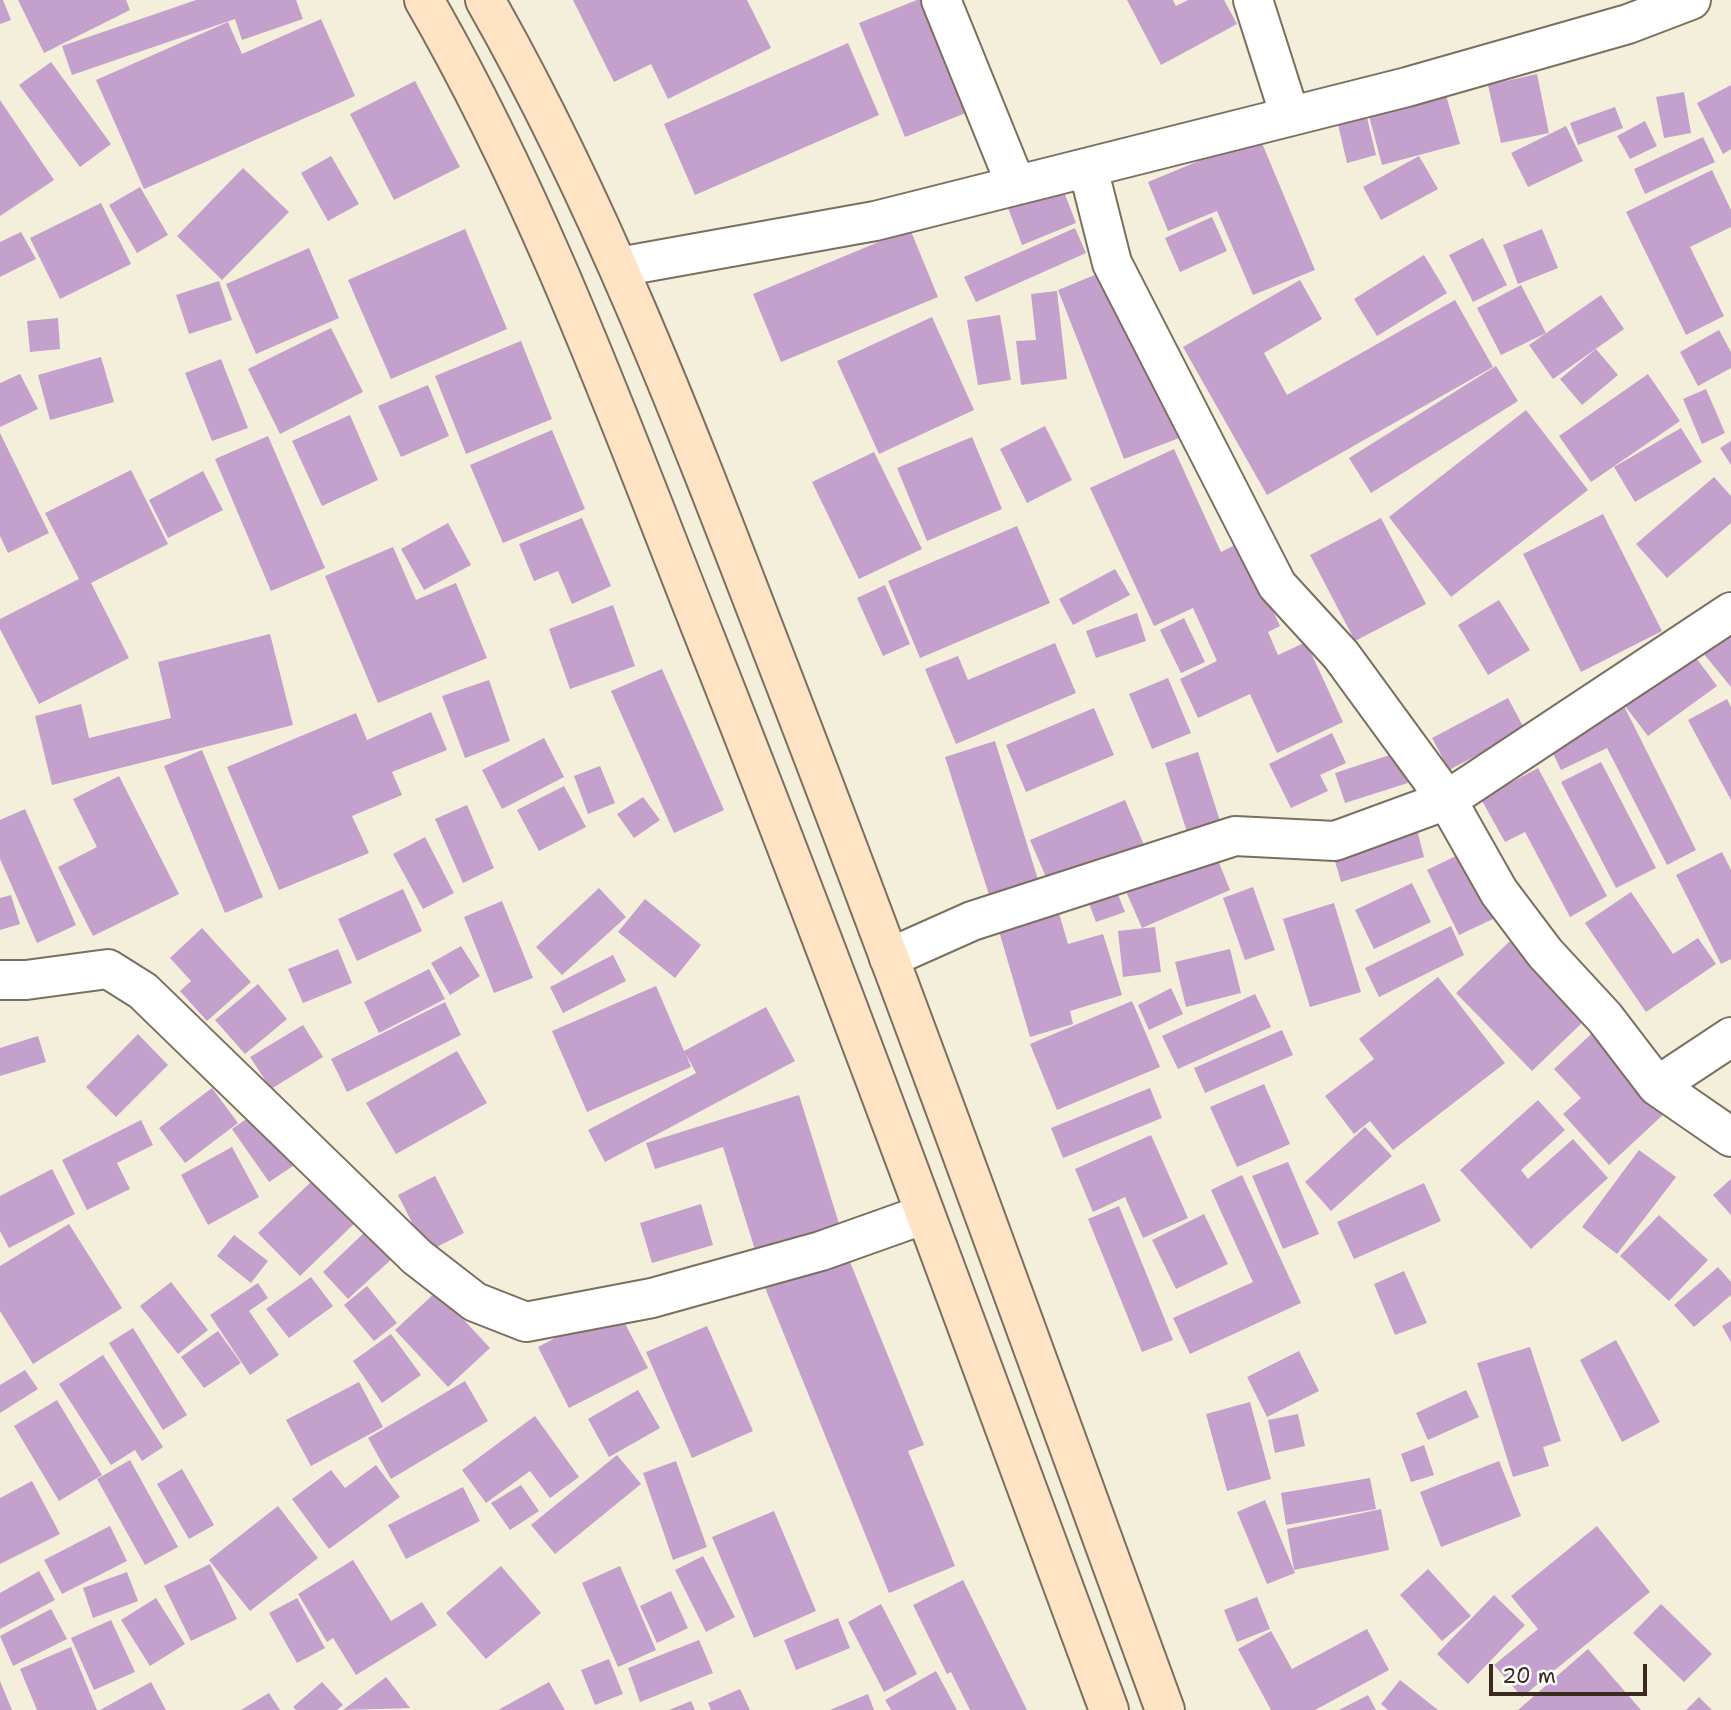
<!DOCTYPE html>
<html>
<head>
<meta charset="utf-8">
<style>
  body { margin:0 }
  #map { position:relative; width:1731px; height:1710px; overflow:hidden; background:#f3efdb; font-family:"Shantell Sans",sans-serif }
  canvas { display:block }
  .scale { position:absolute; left:1489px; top:1664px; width:158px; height:32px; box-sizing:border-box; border:4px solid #3b2a1e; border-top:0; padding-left:9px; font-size:21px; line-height:24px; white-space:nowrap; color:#3b2a1e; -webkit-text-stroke:5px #fff; paint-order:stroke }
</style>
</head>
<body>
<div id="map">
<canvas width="1731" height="1710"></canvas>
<div class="scale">20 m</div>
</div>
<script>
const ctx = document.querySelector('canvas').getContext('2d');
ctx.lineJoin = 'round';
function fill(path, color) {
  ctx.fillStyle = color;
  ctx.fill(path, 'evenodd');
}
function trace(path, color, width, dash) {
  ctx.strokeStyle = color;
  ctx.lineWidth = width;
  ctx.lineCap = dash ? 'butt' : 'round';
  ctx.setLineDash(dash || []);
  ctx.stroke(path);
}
const building = new Path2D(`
  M0 0H3L11 20 0 24Z
  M18 0H126L130 10 44 53Z
  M196 0H296L303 19 242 40 235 19 72 75 62 46Z
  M573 0H747L771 48 668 99 651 64 614 82Z
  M917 0H927L971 111 905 137 859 23Z
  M1127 0H1173L1176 6 1188 0H1224L1237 24 1161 65Z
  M321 19 355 96 144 189 96 80 228 22 242 54Z
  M848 43 879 115 695 195 664 124Z
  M51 62 111 144 80 167 19 85Z
  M1537 74 1549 133 1501 143 1488 85Z
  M415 81 460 167 394 200 350 114Z
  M1731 85V149L1723 154 1697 103Z
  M1684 92 1691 133 1664 138 1656 97Z
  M1446 95 1460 144 1382 165 1369 116Z
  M0 100 54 180 0 216Z
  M1363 101 1376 155 1347 163 1334 107Z
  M1615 107 1623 128 1578 145 1570 123Z
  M1645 121 1657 146 1630 159 1617 136Z
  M1566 126 1583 161 1528 187 1511 153Z
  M1259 136 1315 270 1253 295 1217 211 1168 231 1148 182Z
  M1703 137 1715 162 1645 194 1634 169Z
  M331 156 359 204 328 221 301 173Z
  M1419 156 1438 189 1381 220 1363 187Z
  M1053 163 1076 223 1022 245 999 184Z
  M243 168 289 212 222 280 177 236Z
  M1712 170 1731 210V227L1690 247 1724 316 1686 335 1626 212Z
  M140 187 168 235 137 253 109 205Z
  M101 203 131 264 60 299 30 238Z
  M1212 217 1227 251 1180 272 1165 238Z
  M1075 228 1086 253 976 302 964 277Z
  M465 229 507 329 391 379 348 280Z
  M910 229 938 297 781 362 753 294Z
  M1542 229 1558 268 1518 284 1503 245Z
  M21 232 36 259 0 277V242Z
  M1483 238 1507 285 1473 302 1449 255Z
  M309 248 339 318 256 354 226 284Z
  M1424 255 1447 293 1377 336 1354 299Z
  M1102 272 1129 340 1142 335 1182 437 1124 459 1058 290Z
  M1300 280 1322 319 1264 353 1287 395 1455 300 1493 367 1267 495 1183 347Z
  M219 281 232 320 189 334 176 295Z
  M1521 285 1546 333 1501 355 1477 308Z
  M1057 291 1067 379 1021 385 1016 341 1036 340 1031 294Z
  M1601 295 1624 329 1553 379 1529 345Z
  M1000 315 1011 380 978 385 967 320Z
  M932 317 974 410 879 454 837 361Z
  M58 318 60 349 30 352 27 321Z
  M331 328 363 392 280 434 248 369Z
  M1719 330 1731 352V368L1698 386 1680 352Z
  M521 341 552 419 466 454 435 376Z
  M1596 349 1618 375 1582 405 1560 379Z
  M101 357 114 402 50 420 38 375Z
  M221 359 248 428 212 441 185 373Z
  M1496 366 1518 401 1371 493 1349 458Z
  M20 374 38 409 0 427V383Z
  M1648 374 1680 421 1591 482 1559 436Z
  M428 385 449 436 401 457 378 406Z
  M1706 389 1725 433 1702 444 1683 399Z
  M1526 410 1588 490 1451 597 1389 517Z
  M350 415 378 480 322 506 292 441Z
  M1045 426 1072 480 1027 503 1000 449Z
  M1681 428 1702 462 1635 502 1614 467Z
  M552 430 585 509 503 543 470 465Z
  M0 433 49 533 8 553 0 536Z
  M268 436 325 568 271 591 215 459Z
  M972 437 1002 509 927 541 897 468Z
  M1731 441V465L1720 448Z
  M1174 449 1221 552 1241 542 1280 626 1268 632 1278 655 1306 642 1343 722 1277 753 1250 694 1198 718 1180 679 1217 661 1193 608 1154 626 1090 488Z
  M874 452 922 549 859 579 812 482Z
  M131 470 168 544 91 583 129 658 39 704 0 629V619L79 579 45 513Z
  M203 471 223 510 168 538 149 500Z
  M1714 477 1731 496V523L1667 578 1636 544Z
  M1603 514 1662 631 1581 672 1523 554Z
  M582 518 611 586 572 604 558 571 534 581 519 544Z
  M1381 518 1426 604 1355 641 1310 555Z
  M448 523 471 565 424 590 401 549Z
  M1017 526 1050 603 920 658 888 581Z
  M393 547 416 600 456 583 487 658 378 703 325 576Z
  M1115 569 1130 595 1073 625 1059 599Z
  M885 585 910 644 883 656 857 598Z
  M1499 600 1530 650 1488 675 1458 625Z
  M613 605 635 666 570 689 549 629Z
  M1137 613 1146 641 1096 658 1086 631Z
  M1184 618 1205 662 1181 673 1160 630Z
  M1731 630V687L1703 653Z
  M270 634 293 725 52 785 35 716 81 704 89 738 171 718 158 662Z
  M1055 643 1076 693 956 744 925 669 958 656 968 680Z
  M1694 655 1717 686 1648 736 1625 706Z
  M662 669 724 810 674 833 611 691Z
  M1168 678 1191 733 1152 749 1129 694Z
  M489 680 510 741 465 758 442 696Z
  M1508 698 1525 730 1449 770 1432 738Z
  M1727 699 1731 707V800L1688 720Z
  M1623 704 1696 850 1667 865 1607 748 1561 770 1547 741Z
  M1094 708 1114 755 1026 792 1006 745Z
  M431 712 447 750 392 772 402 795 352 816 369 853 279 890 227 767 356 713 367 740Z
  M1332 733 1346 763 1320 775 1328 791 1291 808 1269 764Z
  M544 738 564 777 502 809 482 770Z
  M995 741 1040 886 991 901 945 757Z
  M202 750 263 897 225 913 164 766Z
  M1405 750 1414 781 1345 803 1335 773Z
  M1198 752 1220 821 1187 832 1165 763Z
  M1601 762 1656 868 1616 888 1561 782Z
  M600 766 615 803 588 814 574 776Z
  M1538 768 1607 896 1570 917 1525 832 1505 842 1481 799Z
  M119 776 179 894 93 936 58 867 97 847 73 799Z
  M564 786 586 827 539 851 517 810Z
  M643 797 660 820 634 838 617 814Z
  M1125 800 1144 845 1049 884 1030 840Z
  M467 805 494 868 463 883 435 819Z
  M25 809 76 925 37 943 0 859V820Z
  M1415 822 1424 857 1341 882 1331 847Z
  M425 837 454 893 423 909 393 854Z
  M1213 848 1230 890 1142 928 1124 887Z
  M1722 852 1731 870V959L1721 964 1676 875Z
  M1462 853 1495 918 1459 935 1427 870Z
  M1111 877 1125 912 1096 922 1083 888Z
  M1412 883 1431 922 1374 949 1355 910Z
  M1253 887 1275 950 1245 960 1223 898Z
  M599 888 626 917 562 975 536 947Z
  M403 889 422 931 357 961 338 919Z
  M1631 892 1673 954 1698 938 1716 964 1646 1012 1585 923Z
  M11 895 20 924 0 930V898Z
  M645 899 701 945 675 978 618 932Z
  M502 901 533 978 494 993 464 917Z
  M1056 903 1068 944 1103 934 1122 995 1070 1011 1073 1024 1030 1037 996 921Z
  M1334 903 1361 992 1310 1007 1283 919Z
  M1451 926 1464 955 1379 997 1365 968Z
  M1155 927 1161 972 1123 977 1118 931Z
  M202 928 251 982 207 1021 180 991 191 981 170 958Z
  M1510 941 1586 1019 1532 1071 1456 993Z
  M461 946 480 976 450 995 431 963Z
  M338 949 352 983 303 1003 288 969Z
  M1230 949 1241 993 1186 1007 1175 962Z
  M613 955 626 981 563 1013 550 987Z
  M429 969 445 999 379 1033 364 1002Z
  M1438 977 1505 1063 1393 1150 1370 1121 1354 1134 1325 1096 1374 1059 1359 1039Z
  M258 984 287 1019 245 1054 215 1020Z
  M656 986 684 1051 766 1007 795 1061 605 1162 588 1130 696 1073 686 1054 691 1067 587 1112 552 1031Z
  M1171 988 1183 1014 1149 1030 1138 1005Z
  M1255 994 1271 1027 1178 1069 1162 1036Z
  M1132 1001 1160 1067 1057 1110 1030 1044Z
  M445 1002 461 1035 347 1092 331 1059Z
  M1606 1020 1679 1100 1609 1165 1563 1114 1581 1098 1554 1069Z
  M303 1025 323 1057 271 1089 250 1057Z
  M1282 1030 1293 1055 1205 1093 1194 1068Z
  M138 1034 168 1065 116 1117 86 1087Z
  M38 1036 46 1062 0 1076V1048Z
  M457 1051 487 1103 396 1154 366 1103Z
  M1264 1084 1290 1144 1237 1167 1210 1107Z
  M212 1088 238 1123 185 1163 159 1128Z
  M1150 1088 1162 1118 1063 1158 1051 1128Z
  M799 1095 840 1227 756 1253 723 1147 655 1169 646 1143Z
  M1538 1100 1565 1130 1521 1170 1528 1179 1573 1139 1608 1178 1531 1249 1460 1170Z
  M259 1110 296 1164 269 1182 232 1129Z
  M141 1120 153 1145 117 1163 130 1189 87 1210 62 1160Z
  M1365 1127 1392 1156 1331 1211 1305 1182Z
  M1151 1135 1188 1218 1143 1238 1125 1197 1093 1212 1075 1169Z
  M232 1147 259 1197 208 1225 181 1175Z
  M1639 1150 1676 1177 1617 1254 1582 1227Z
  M1288 1162 1319 1234 1283 1249 1252 1176Z
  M52 1169 75 1214 9 1248 0 1231V1196Z
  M1242 1175 1301 1303 1190 1354 1173 1318 1253 1282 1211 1190Z
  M435 1176 464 1233 427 1252 398 1195Z
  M316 1177 358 1220 300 1276 258 1233Z
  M1731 1179V1215L1713 1195Z
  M1424 1183 1441 1221 1354 1259 1337 1222Z
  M701 1204 713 1245 652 1263 640 1223Z
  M1119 1206 1173 1340 1142 1352 1088 1219Z
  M1204 1214 1228 1264 1176 1289 1152 1240Z
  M1659 1215 1708 1260 1669 1301 1620 1256Z
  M69 1224 122 1308 33 1364 0 1311V1266Z
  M369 1228 395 1256 348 1299 323 1272Z
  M234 1235 268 1261 251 1283 217 1256Z
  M846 1252 924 1445 908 1451 955 1566 889 1593 764 1285Z
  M1718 1267 1731 1282V1295L1694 1327 1674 1305Z
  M1404 1271 1427 1323 1395 1335 1374 1284Z
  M311 1277 333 1306 289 1338 266 1309Z
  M171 1282 208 1330 178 1354 140 1306Z
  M258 1283 268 1298 249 1311 279 1355 250 1375 210 1315Z
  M367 1286 397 1323 374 1341 344 1305Z
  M437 1291 490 1348 448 1387 395 1330Z
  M616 1306 648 1368 569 1408 538 1347Z
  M1731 1321V1342L1722 1326Z
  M707 1326 753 1431 692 1458 646 1352Z
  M133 1328 187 1415 163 1430 109 1343Z
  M218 1331 241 1363 204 1388 181 1357Z
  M391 1334 421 1375 382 1403 353 1361Z
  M1616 1340 1660 1422 1622 1442 1580 1360Z
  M1530 1347 1561 1441 1543 1447 1549 1466 1513 1477 1477 1363Z
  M1299 1351 1319 1391 1267 1417 1247 1377Z
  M103 1355 163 1447 142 1461 135 1450 111 1465 59 1384Z
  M25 1370 38 1389 0 1413V1385Z
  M465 1381 488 1421 391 1479 368 1438Z
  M359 1382 383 1427 311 1466 286 1420Z
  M638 1390 660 1428 609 1457 588 1419Z
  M1466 1390 1479 1417 1428 1440 1416 1413Z
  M57 1400 102 1475 59 1501 14 1426Z
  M1250 1402 1271 1479 1227 1491 1206 1414Z
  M1298 1414 1305 1446 1275 1453 1268 1420Z
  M535 1416 579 1477 550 1498 530 1471 486 1503 462 1470Z
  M1424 1445 1434 1475 1411 1482 1401 1454Z
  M617 1455 641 1484 555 1554 531 1525Z
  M130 1460 178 1547 145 1565 97 1479Z
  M676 1461 707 1547 673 1560 643 1473Z
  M1499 1461 1521 1516 1441 1547 1420 1492Z
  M376 1465 400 1497 329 1549 292 1499 331 1470 345 1488Z
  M182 1469 214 1525 189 1539 157 1484Z
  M1370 1478 1376 1509 1286 1525 1281 1493Z
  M32 1481 60 1534 0 1564V1498Z
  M521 1485 539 1511 510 1530 491 1503Z
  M463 1487 480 1521 406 1559 388 1525Z
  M1265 1500 1295 1573 1267 1584 1237 1512Z
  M278 1506 318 1558 250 1611 209 1560Z
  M1381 1509 1389 1550 1294 1570 1287 1529Z
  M774 1511 816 1611 754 1638 712 1537Z
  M110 1526 127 1561 62 1594 44 1560Z
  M1597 1526 1650 1592 1522 1697 1494 1665 1538 1629 1511 1596Z
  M703 1556 735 1617 706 1632 675 1570Z
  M353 1560 391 1621 422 1602 437 1625 356 1675 333 1638 327 1642 298 1594Z
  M210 1564 237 1619 191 1641 164 1586Z
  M501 1566 541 1613 486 1659 446 1613Z
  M620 1566 656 1650 618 1667 582 1583Z
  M1428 1569 1471 1616 1442 1641 1400 1595Z
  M39 1571 55 1600 0 1629V1593Z
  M127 1572 138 1601 93 1618 83 1588Z
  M963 1580 1027 1710H970L951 1672 947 1674 913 1605Z
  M671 1591 688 1628 657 1643 640 1606Z
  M1494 1595 1525 1625 1468 1684 1437 1654Z
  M1257 1597 1270 1629 1237 1642 1224 1610Z
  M156 1598 185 1644 150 1666 121 1620Z
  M297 1598 325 1648 297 1663 269 1613Z
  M881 1604 917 1674 884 1692 848 1622Z
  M1661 1604 1712 1654 1684 1682 1633 1633Z
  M51 1609 67 1639 13 1666 0 1636Z
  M838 1618 850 1648 796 1670 784 1640Z
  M111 1620 135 1672 94 1690 71 1638Z
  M1367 1629 1389 1670 1315 1710H1271L1238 1649 1271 1631 1292 1669Z
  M699 1640 713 1673 640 1702 628 1668Z
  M71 1647 97 1710H37L20 1669Z
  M1588 1649 1641 1710H1518Z
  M609 1659 623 1694 595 1705 581 1670Z
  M936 1671 957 1710H891L885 1700Z
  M386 1677 410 1708 343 1710Z
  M1400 1680 1438 1710H1388L1381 1704Z
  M0 1681 12 1710H0Z
  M151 1682 166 1710H100Z
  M322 1682 343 1705 337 1710H296L293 1707Z
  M549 1682 565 1710H498Z
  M740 1689 750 1710H711L708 1703Z
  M269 1693 280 1710H241Z
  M868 1694 874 1710H830Z
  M1368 1695 1376 1710H1339Z
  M1699 1697 1712 1710H1686Z
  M691 1701 695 1710H669Z`);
const street = new Path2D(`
  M941 0 1016 185
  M1253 0 1290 116
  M1088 168 1112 263 1277 585 1341 655 1447 800 1499 892 1545 953 1605 1018 1657 1086 1731 1137
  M619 267 875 221 1407 87 1628 24 1691 0
  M889 958 972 921 1235 836 1335 841 1447 800 1731 612
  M0 980H26L108 969 143 991 417 1257 475 1302 526 1322 652 1298 821 1251 925 1214
  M1657 1086 1731 1037`);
const secondary = new Path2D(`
  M424 0C540 201 619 420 704 635 845 991 976 1351 1109 1710
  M485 0C609 218 696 453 786 686 917 1025 1040 1368 1165 1710`);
fill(building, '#c4a0cd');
trace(street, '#7b6f60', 42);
trace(secondary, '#7b6f60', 42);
trace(street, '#fff', 38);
trace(secondary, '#fee4c5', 38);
</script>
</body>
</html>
